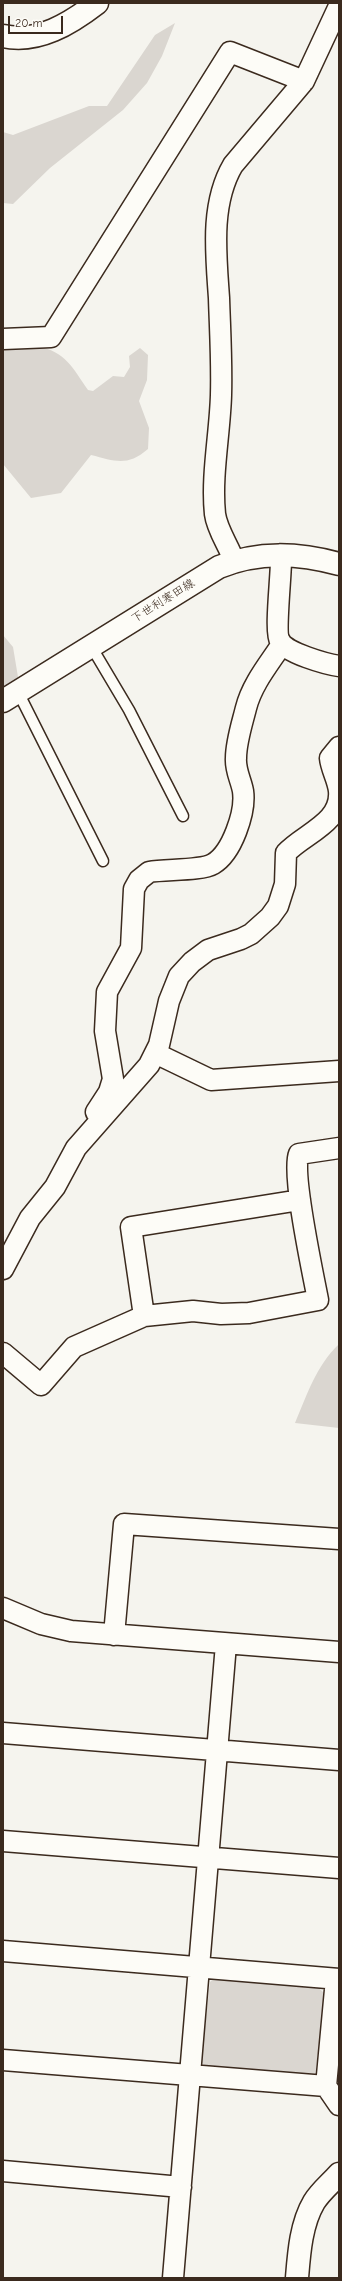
<!DOCTYPE html>
<html>
<head>
<meta charset="utf-8">
<style>
  body { margin:0 }
  #map { position:relative; width:342px; height:2281px; overflow:hidden; background:#f5f4ee; font-family:"Comic Neue",sans-serif }
  canvas { display:block }
  .frame { position:absolute; inset:0; border:4px solid #3b2a1e; pointer-events:none }
  .scale { position:absolute; left:8px; top:16px; width:55px; height:18px; box-sizing:border-box; border:2px solid #3b2a1e; border-top:0; padding-left:5px; font-size:12px; line-height:14px; white-space:nowrap; color:#3b2a1e; -webkit-text-stroke:3px #fdfcf7; paint-order:stroke }
</style>
</head>
<body>
<div id="map">
<canvas width="342" height="2281"></canvas>
<div class="frame"></div>
<div class="scale">20 m</div>
</div>
<script>
const ctx = document.querySelector('canvas').getContext('2d');
ctx.lineJoin = 'round';
function fill(path, color) {
  ctx.fillStyle = color;
  ctx.fill(path, 'evenodd');
}
function trace(path, color, width, dash) {
  ctx.strokeStyle = color;
  ctx.lineWidth = width;
  ctx.lineCap = dash ? 'butt' : 'round';
  ctx.setLineDash(dash || []);
  ctx.stroke(path);
}
function label(font, color, halo, rows, align = 'center') {
  ctx.font = font + ' "Comic Neue","Klee One",sans-serif';
  ctx.lineWidth = 3.5;
  ctx.setLineDash([]);
  ctx.textBaseline = 'middle';
  ctx.strokeStyle = halo;
  ctx.fillStyle = color;
  for (const [text, x, y, turn = 0] of rows) {
    ctx.save();
    ctx.translate(x, y);
    ctx.rotate((+turn || 0) * Math.PI / 180);
    ctx.textAlign = isNaN(turn) ? turn : align;
    if (halo) ctx.strokeText(text, 0, 0);
    ctx.fillText(text, 0, 0);
    ctx.restore();
  }
}
const green = new Path2D(`
  M175 23 162 56 147 83 123 110 50 168 13 204 3 203V132L13 135 89 106H107L155 35Z
  M37 346C66 352 72 367 88 390L93 391 113 376 124 377 130 367 129 356 140 348 148 355 147 380 139 401 149 428 148 449C127 467 115 461 91 455L61 493 31 498 3 464V347Z
  M3 635 13 647 18 677 3 692Z
  M339 1344V1428L295 1423C307 1395 316 1366 339 1344Z
  M215 1977 319 1988 325 1994 315 2077 208 2069 201 2062 210 1982Z`);
const lane = new Path2D(`
  M91 646 129 710 183 816
  M18 692 103 861`);
const street = new Path2D(`
  M3 339 51 337 230 52 304 81
  M281 555C282 571 274 632 280 641 286 653 326 664 339 666
  M234 561C229 546 217 530 215 514 211 476 220 433 221 395 222 363 220 330 219 298 216 254 210 204 233 165L304 81 339 6
  M155 1053 211 1080 339 1071
  M96 1112 109 1092 113 1079 105 1031 107 992 131 948 134 889 139 880 149 872C166 869 201 871 213 864 232 853 246 812 243 791 241 780 235 770 236 758 236 742 242 724 246 708 252 684 269 664 282 644
  M3 1269 30 1218 55 1187 76 1148 149 1065 159 1045 169 1001 179 976 192 962 208 950 241 939 251 934 270 917 278 906 285 884 286 853C303 834 342 823 339 791 338 780 331 769 330 758L339 747
  M144 1316 131 1227 300 1200
  M3 1353 41 1385 74 1347 144 1316 193 1311 221 1314 249 1313 318 1300C313 1274 291 1172 299 1154L339 1148
  M3 1608 41 1624 71 1631 339 1652
  M114 1635 124 1524 339 1539
  M3 1733 339 1760
  M3 1841 339 1868
  M3 1951 339 1979
  M336 1979 326 2086 339 2105
  M3 2060 326 2086
  M3 2171 181 2187
  M173 2278 226 1644`);
const secondary = new Path2D(`
  M3 36C38 44 71 23 97 3
  M3 701 219 567C259 551 298 553 339 564
  M297 2278C299 2253 301 2224 314 2202 320 2192 331 2183 339 2174`);
const streetNames = [
  ["下世利寒田線",163,601,-32]
];
fill(green, '#dad6d0');
trace(lane, '#3b2a1e', 13);
trace(street, '#3b2a1e', 23);
trace(secondary, '#3b2a1e', 25);
trace(lane, '#fdfcf7', 10);
trace(street, '#fdfcf7', 20);
trace(secondary, '#fdfcf7', 22);
label('12px', '#3b2a1e', '#fdfcf7', streetNames);
</script>
</body>
</html>
